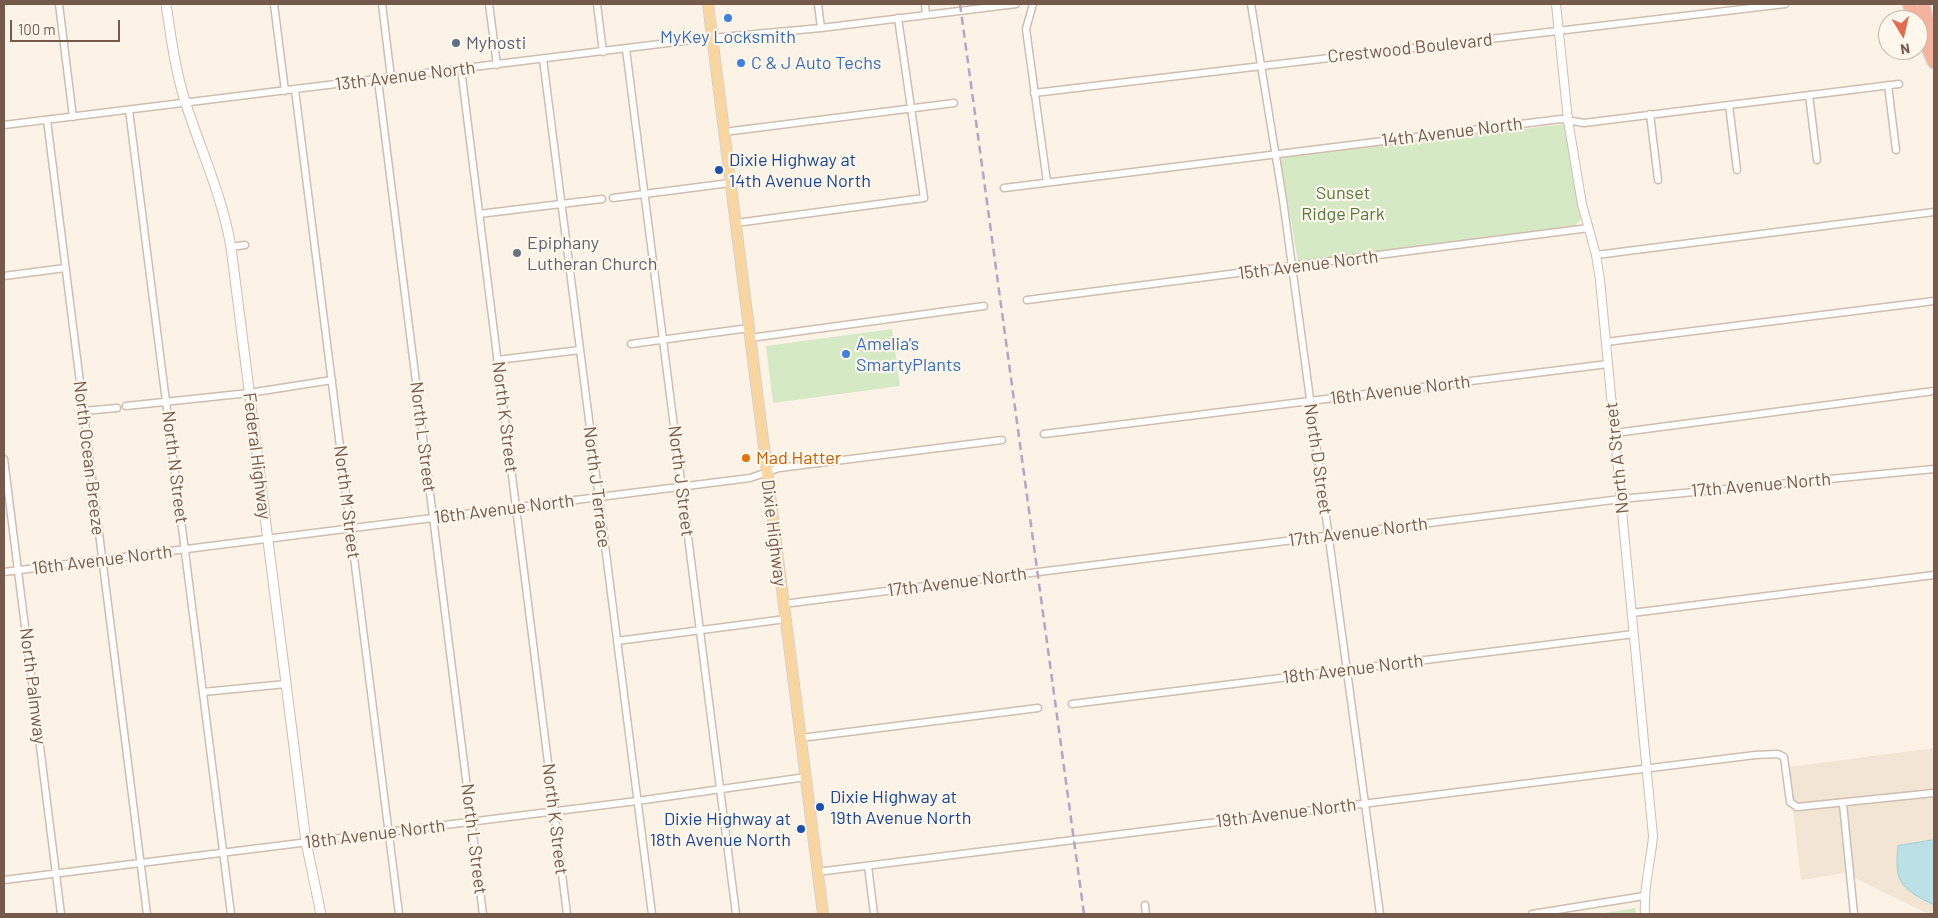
<!DOCTYPE html>
<html>
<head>
<meta charset="utf-8">
<style>
  body { margin:0 }
  #map { position:relative; width:1938px; height:918px; overflow:hidden; background:#fcf3e6; font-family:Barlow,sans-serif }
  canvas { display:block }
  .frame { position:absolute; inset:0; border:5px solid #75594b; pointer-events:none }
  .north { position:absolute; left:1878px; top:10px; width:50px; height:50px; box-sizing:border-box; background:#fff7ec; border:1px solid #c8b8ac; border-radius:50%; rotate:171deg; font-size:14px; font-weight:700; line-height:20px; text-align:center; color:#75594b }
  .north::after { content:''; display:block; margin:auto; width:18px; height:22px; background:#e36c4e; clip-path:polygon(50% 0,100% 100%,50% 72%,0 100%) }
  .scale { position:absolute; left:10px; top:20px; width:110px; height:22px; box-sizing:border-box; border:2px solid #75594b; border-top:0; padding-left:6px; font-size:15px; line-height:18px; white-space:nowrap; color:#75594b; -webkit-text-stroke:4px #fff7ec; paint-order:stroke }
</style>
</head>
<body>
<div id="map">
<canvas width="1938" height="918"></canvas>
<div class="frame"></div>
<div class="north">N</div>
<div class="scale">100 m</div>
</div>
<script>
const ctx = document.querySelector('canvas').getContext('2d');
ctx.lineJoin = 'round';
function fill(path, color) {
  ctx.fillStyle = color;
  ctx.fill(path, 'evenodd');
}
function trace(path, color, width, dash) {
  ctx.strokeStyle = color;
  ctx.lineWidth = width;
  ctx.lineCap = dash ? 'butt' : 'round';
  ctx.setLineDash(dash || []);
  ctx.stroke(path);
}
function label(font, color, halo, rows, align = 'center') {
  ctx.font = font + ' Barlow,sans-serif';
  ctx.lineWidth = 4.5;
  ctx.setLineDash([]);
  ctx.textBaseline = 'middle';
  ctx.strokeStyle = halo;
  ctx.fillStyle = color;
  for (const [text, x, y, turn = 0] of rows) {
    ctx.save();
    ctx.translate(x, y);
    ctx.rotate((+turn || 0) * Math.PI / 180);
    ctx.textAlign = isNaN(turn) ? turn : align;
    if (halo) ctx.strokeText(text, 0, 0);
    ctx.fillText(text, 0, 0);
    ctx.restore();
  }
}
const residential = new Path2D(`
  M1934 748V914H1928L1845 873 1801 880 1788 767Z`);
const green = new Path2D(`
  M1566 124 1581 219 1575 226 1298 262 1280 157Z
  M892 329 900 386 773 403 766 346Z
  M1635 908 1636 914H1599Z`);
const water = new Path2D(`
  M1934 840V905C1904 890 1893 884 1898 846Z`);
const minor = new Path2D(`
  M59 4 73 117
  M274 4 285 91
  M382 4 391 78
  M489 4 497 65
  M597 4 603 52
  M818 4 821 28
  M925 4 926 15
  M1033 4 1026 29 1047 182
  M1251 4 1283 200 1380 914
  M626 49 736 914
  M543 59 652 914
  M461 69 567 914
  M378 80 483 914
  M1888 85 1896 150
  M295 90 399 914
  M1034 93 1785 4
  M1809 95 1817 160
  M1729 105 1737 170
  M129 110 231 914
  M1650 114 1658 180
  M47 120 147 914
  M4 125 700 39 821 28 1016 4
  M724 132 954 103
  M1004 188 1561 119 1584 123 1899 84
  M613 198 730 183
  M479 214 602 199
  M736 223 924 198 898 18
  M231 247 245 245
  M1596 255 1934 212
  M4 276 65 268
  M1027 300 1589 228
  M750 338 984 306
  M1606 342 1934 301
  M631 344 749 328
  M497 360 580 350
  M126 406 249 393 332 380
  M83 411 117 408
  M1615 433 1934 391
  M1044 434 1608 364
  M4 459 61 914
  M4 572 750 478 779 468 1002 440
  M783 604 1621 499 1934 469
  M1632 613 1934 575
  M617 641 786 619
  M203 692 286 684
  M1072 704 1634 634
  M801 738 1038 708
  M1843 804 1854 914
  M868 866 874 914
  M817 872 1755 755 1778 754 1784 757 1790 802 1797 807 1934 793
  M4 880 637 801 806 777
  M1145 905 1146 914
  M1532 914 1644 896`);
const tertiary = new Path2D(`
  M1556 4 1568 120 1582 204 1596 255 1600 280 1653 836C1651 862 1643 887 1645 914`);
const secondary = new Path2D(`
  M166 4C171 37 175 69 185 101 201 151 222 195 231 247L306 842 321 914`);
const primary = new Path2D(`
  M708 4 823 914`);
const motorway = new Path2D(`
  M1909 4 1916 20
  M1923 4 1934 48
  M1918 25 1934 62`);
const rail = new Path2D(`
  M960 4 1084 914`);
const markers = [
  [728,18,5,"#3f7fe0"],
  [456,43,5,"#5c6f8a"],
  [741,63,5,"#3f7fe0"],
  [719,170,5,"#1a4fb4"],
  [517,253,5,"#6b7280"],
  [846,354,5,"#3f7fe0"],
  [746,458,5,"#e8710a"],
  [820,807,5,"#1a4fb4"],
  [801,829,5,"#1a4fb4"]
];
const shopNames = [
  ["MyKey Locksmith",728,37,"center"],
  ["C & J Auto Techs",751,63],
  ["Amelia's",856,344],
  ["SmartyPlants",856,365]
];
const serviceNames = [
  ["Myhosti",466,43]
];
const streetNames = [
  ["Crestwood Boulevard",1410,48,-6],
  ["13th Avenue North",405,76,-7],
  ["14th Avenue North",1452,132,-7],
  ["15th Avenue North",1308,265,-7],
  ["16th Avenue North",1400,390,-7],
  ["North K Street",505,417,83],
  ["North L Street",423,437,83],
  ["Federal Highway",257,456,83],
  ["North Ocean Breeze",89,458,83],
  ["North A Street",1617,458,-96],
  ["North D Street",1318,459,82],
  ["North N Street",175,467,83],
  ["North J Street",681,481,83],
  ["17th Avenue North",1761,485,-5],
  ["North J Terrace",597,487,83],
  ["North M Street",347,502,83],
  ["16th Avenue North",504,509,-7],
  ["17th Avenue North",1358,532,-7],
  ["Dixie Highway",774,533,83],
  ["16th Avenue North",102,560,-7],
  ["17th Avenue North",957,582,-7],
  ["18th Avenue North",1353,669,-7],
  ["North Palmway",33,686,83],
  ["19th Avenue North",1286,813,-7],
  ["North K Street",555,819,83],
  ["18th Avenue North",375,834,-7],
  ["North L Street",474,839,83]
];
const transitNames = [
  ["Dixie Highway at",729,160],
  ["14th Avenue North",729,181],
  ["Dixie Highway at",830,797],
  ["19th Avenue North",830,818],
  ["Dixie Highway at",791,819,"right"],
  ["18th Avenue North",791,840,"right"]
];
const parkNames = [
  ["Sunset",1343,193],
  ["Ridge Park",1343,214]
];
const worshipNames = [
  ["Epiphany",527,243],
  ["Lutheran Church",527,264]
];
const foodNames = [
  ["Mad Hatter",756,458]
];
fill(residential, '#f3e5d4');
fill(green, '#d4e9c4');
fill(water, '#bbe0e5');
trace(water, '#a1cfd7', 1);
trace(minor, '#cfbdaf', 9);
trace(tertiary, '#cfbdaf', 10);
trace(secondary, '#d2bdac', 11);
trace(primary, '#d8d1cd', 12);
trace(motorway, '#d8d1cd', 15);
trace(minor, '#fff', 6);
trace(tertiary, '#fff', 8);
trace(secondary, '#fff', 9);
trace(primary, '#f9d6a0', 10);
trace(motorway, '#f5b39e', 12);
trace(rail, '#b6a4c6', 2.5, [8, 5]);
for (const [x, y, r, color] of markers) {
  const dot = new Path2D();
  dot.arc(x, y, r, 0, 2 * Math.PI);
  ctx.fillStyle = color;
  ctx.fill(dot);
  trace(dot, '#fff7ec', 2);
}
label('18px', '#366cbe', '#fff7ec', shopNames, 'left');
label('18px', '#4e5e75', '#fff7ec', serviceNames, 'left');
label('18px', '#75594b', '#fff7ec', streetNames);
label('18px', '#164399', '#fff7ec', transitNames, 'left');
label('18px', '#547a43', '#fff7ec', parkNames);
label('18px', '#5b616d', '#fff7ec', worshipNames, 'left');
label('18px', '#c56008', '#fff7ec', foodNames, 'left');
</script>
</body>
</html>
